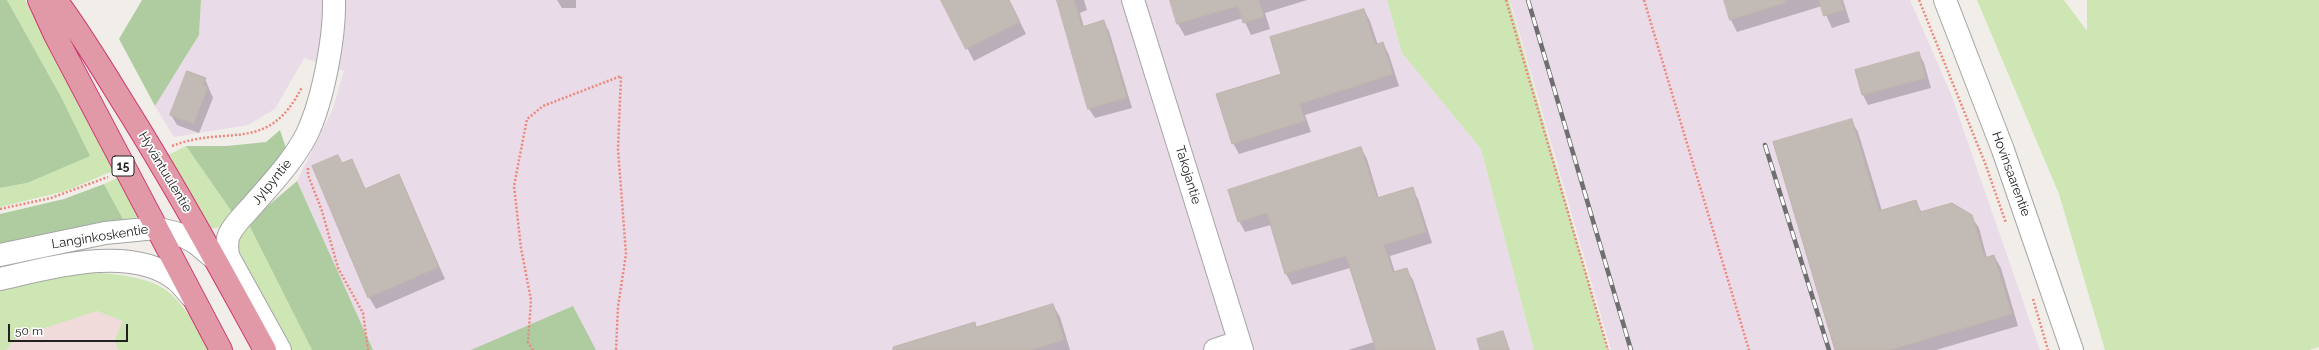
<!DOCTYPE html>
<html>
<head>
<meta charset="utf-8">
<style>
  body { margin:0 }
  #map { position:relative; width:2319px; height:350px; overflow:hidden; background:#f1eee9; font-family:Raleway,sans-serif }
  canvas { display:block }
  .scale { position:absolute; left:8px; top:324px; width:120px; height:18px; box-sizing:border-box; border:2px solid #212121; border-top:0; padding-left:5px; font-size:12px; line-height:14px; white-space:nowrap; color:#212121; -webkit-text-stroke:3px #fff; paint-order:stroke }
</style>
</head>
<body>
<div id="map">
<canvas width="2319" height="350"></canvas>
<div class="scale">50 m</div>
</div>
<script>
const ctx = document.querySelector('canvas').getContext('2d');
ctx.lineJoin = 'round';
function fill(path, color) {
  ctx.fillStyle = color;
  ctx.fill(path, 'evenodd');
}
function trace(path, color, width, dash) {
  ctx.strokeStyle = color;
  ctx.lineWidth = width;
  ctx.lineCap = dash ? 'butt' : 'round';
  ctx.setLineDash(dash || []);
  ctx.stroke(path);
}
function label(font, color, halo, rows, align = 'center') {
  ctx.font = font + ' Raleway,sans-serif';
  ctx.lineWidth = 3.5;
  ctx.setLineDash([]);
  ctx.textBaseline = 'middle';
  ctx.strokeStyle = halo;
  ctx.fillStyle = color;
  for (const [text, x, y, turn = 0] of rows) {
    ctx.save();
    ctx.translate(x, y);
    ctx.rotate((+turn || 0) * Math.PI / 180);
    ctx.textAlign = isNaN(turn) ? turn : align;
    if (halo) ctx.strokeText(text, 0, 0);
    ctx.fillText(text, 0, 0);
    ctx.restore();
  }
}
const commercial = new Path2D(`
  M97 311 124 321 114 340 119 350H6L21 333 45 328Z`);
const industrial = new Path2D(`
  M201 0H1387L1402 53 1481 149 1534 350H373L297 181 332 111 344 71 304 58 275 109 248 125 174 137 155 106 199 35Z
  M1510 0H1910L1951 94 2040 350H1611Z`);
const grass = new Path2D(`
  M7 0H25L115 170 66 191 0 207V188L27 183 60 95Z
  M1387 0H1509L1608 350H1534L1481 149 1402 53Z
  M1977 0H2064L2087 31V0H2319V347L2309 350H2105L2059 194Z
  M186 146 234 215 221 227 211 229 208 226 166 156Z
  M119 177 140 216 124 221 104 184Z
  M248 223 312 350H286L238 256 237 243Z
  M81 272C107 273 152 275 172 295 187 310 200 331 210 350H119L114 341 123 321 97 311 45 328 21 333 6 350H0V290Z`);
const forest = new Path2D(`
  M0 0H7L60 95 90 156 27 183 0 188Z
  M142 0H201L199 35 155 106 119 39Z
  M280 130 286 148 234 215 186 146H227L266 142Z
  M297 181 373 350H312L248 223Z
  M104 184 124 221 0 245V214L64 199Z
  M573 306 596 350H471Z`);
const shadow = new Path2D(`
  M557 0H576V8H562Z
  M942 0H1009L1026 34 974 61Z
  M1057 0H1084L1087 10 1080 13 1084 27 1103 21 1109 31 1132 108 1095 118 1089 109Z
  M1171 0H1307L1265 13 1270 29 1251 35 1243 18 1185 36 1178 24Z
  M1725 0H1843L1850 22 1832 28 1822 6 1737 32 1731 20Z
  M1364 10 1370 21 1378 45 1383 43 1389 55 1399 86 1305 115 1311 132 1239 154 1233 143 1282 75Z
  M1919 54 1924 63 1931 88 1868 105 1863 95 1856 70Z
  M205 79 213 98 199 133 177 125 171 115Z
  M1851 120 1858 132 1882 211 1916 201 1922 213 1971 216 1979 228 1987 258 1994 256 2001 268 2018 326 1936 350H1836Z
  M1361 148 1367 159 1379 199 1412 189 1418 199 1432 243 1390 256 1395 273 1406 269 1413 280 1436 350H1348L1374 342 1350 268 1292 285 1286 274 1271 225 1245 232 1239 221Z
  M351 160 366 190 399 176 445 279 376 309 369 297Z
  M1053 305 1060 317 1070 350H900L974 323 977 328Z
  M1503 332 1510 350H1481Z`);
const building = new Path2D(`
  M941 0H1009L1020 22 966 49Z
  M1057 0H1074L1082 27 1104 20 1127 98 1088 109Z
  M1170 0H1259L1264 17 1243 23 1238 6 1177 24Z
  M1724 0H1785V3L1730 20Z
  M1819 0H1841L1844 10 1824 16Z
  M1364 9 1375 45 1383 42 1393 74 1300 104 1305 121 1232 144 1216 94 1281 74 1270 37Z
  M1919 52 1926 78 1862 95 1855 70Z
  M187 71 206 78 203 85 208 87 194 124 170 115Z
  M1852 119 1879 211 1916 200 1920 212 1952 203 1972 215 1985 258 1994 255 2012 314 1890 350H1835L1773 142Z
  M1361 147 1377 198 1413 187 1426 232 1384 245 1393 272 1407 268 1435 350H1376L1346 256 1285 274 1267 213 1238 222 1228 190Z
  M338 155 342 163 352 159 365 189 399 174 439 267 368 298 312 166Z
  M1053 304 1064 340 1032 350H893V347L975 322 976 327Z
  M1503 331 1509 350H1480L1477 339Z`);
const path = new Path2D(`
  M1506 0 1608 350
  M1644 0 1749 350
  M1919 0 1985 163 2006 223
  M172 146C228 124 268 155 302 87
  M308 168V175L322 211 338 268 363 313 368 350
  M0 209 51 198 108 177
  M2033 299 2048 350
  M533 350 528 342 531 300 521 248 514 186 527 119 543 106 621 76 618 149 626 254 618 307 616 350`);
const minor = new Path2D(`
  M1133 0 1242 350
  M1945 0 2003 150 2072 350
  M0 255 105 233 156 228 179 234 196 243 215 259
  M0 279C49 268 130 244 175 279 181 283 186 291 191 296
  M280 350 228 256C227 248 226 242 229 235 234 224 244 215 252 206 271 184 294 160 307 134 323 100 335 37 334 0
  M1215 350 1239 342`);
const highway = new Path2D(`
  M39 0 55 35 221 350
  M56 0C80 32 101 67 122 101 173 182 219 266 265 350`);
const rail = new Path2D(`
  M1528 0 1631 350
  M1765 145 1829 350`);
const shields = [
  [123,166,22]
];
const shieldNames = [
  ["15",123,166]
];
const streetNames = [
  ["Hyväntuulentie",165,172,59],
  ["Hovinsaarentie",2011,174,70],
  ["Takojantie",1188,175,73],
  ["Jylpyntie",272,182,-51],
  ["Langinkoskentie",100,237,-9]
];
fill(commercial, '#f0dada');
fill(industrial, '#e9dbe7');
fill(grass, '#cde6b4');
fill(forest, '#afcca1');
fill(shadow, '#0003');
fill(building, '#c1bab5');
trace(building, '#c1b5ac', 1);
trace(minor, '#a5a5a5', 24);
trace(highway, '#cd376d', 24);
trace(path, '#ef867c', 2.5, [2, 2]);
trace(minor, '#fff', 22);
trace(highway, '#e198a7', 22);
trace(rail, '#6f6f6f', 4.5);
trace(rail, '#fff', 3, [9]);
for (const [x, y, w] of shields) {
  const box = new Path2D();
  box.roundRect(x - w / 2, y - 10, w, 20, 3);
  ctx.fillStyle = '#fff';
  ctx.fill(box);
  trace(box, '#212121', 1);
}
label('bold 12px', '#212121', null, shieldNames);
label('13px', '#212121', '#fff', streetNames);
</script>
</body>
</html>
